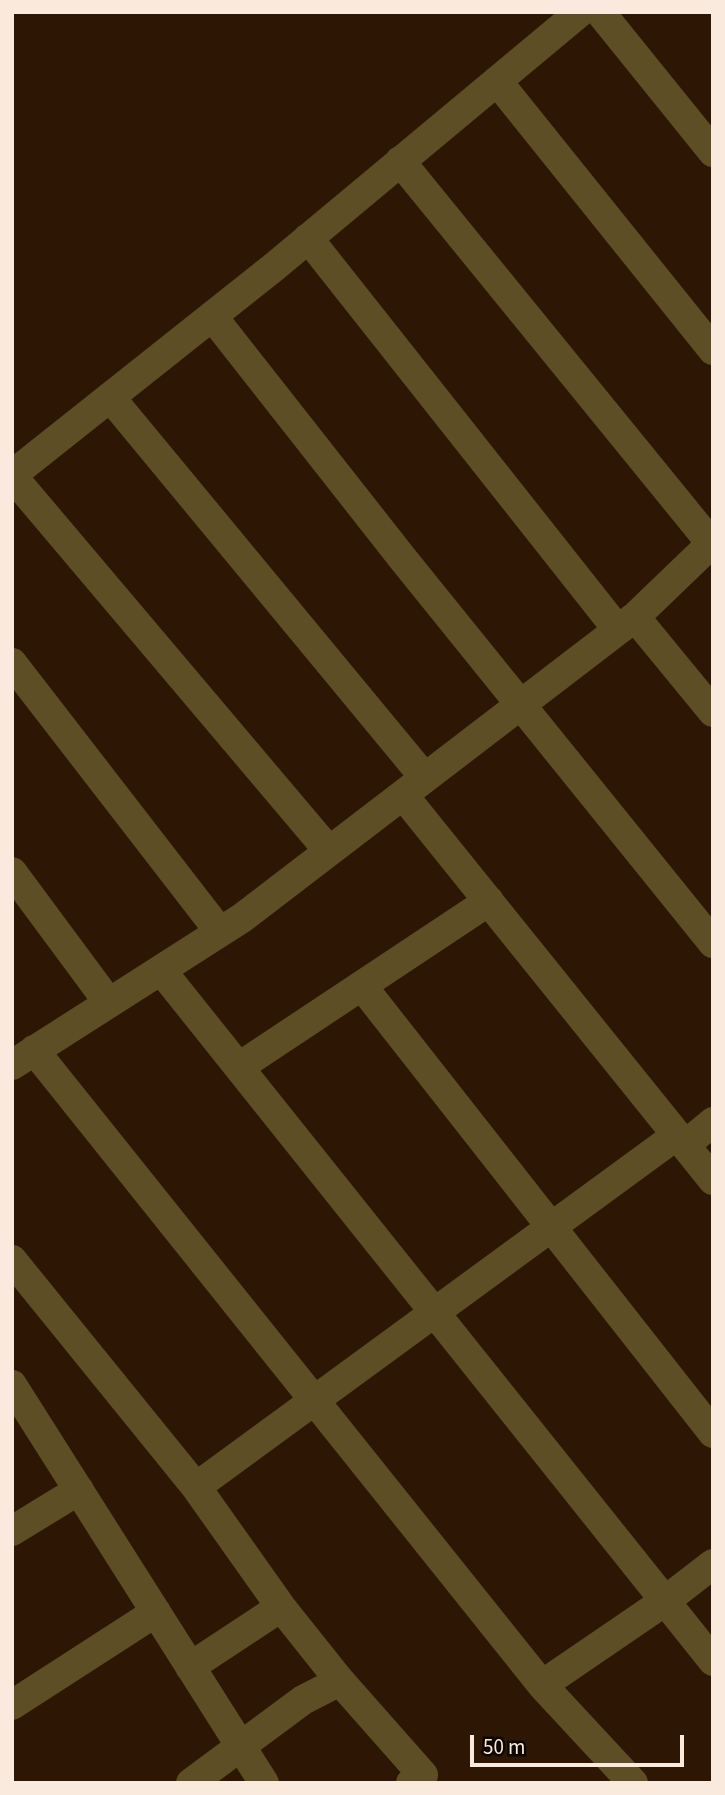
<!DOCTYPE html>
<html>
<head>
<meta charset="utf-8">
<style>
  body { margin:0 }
  #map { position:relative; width:725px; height:1795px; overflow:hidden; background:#2d1704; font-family:"Source Sans 3",sans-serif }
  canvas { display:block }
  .frame { position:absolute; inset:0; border:14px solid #faeade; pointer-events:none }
  .scale { position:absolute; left:470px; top:1735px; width:214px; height:32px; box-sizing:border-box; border:4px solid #faeade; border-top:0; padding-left:9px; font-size:21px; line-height:24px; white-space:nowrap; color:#faeade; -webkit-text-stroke:5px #0e0501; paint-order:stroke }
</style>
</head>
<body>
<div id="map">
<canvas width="725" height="1795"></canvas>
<div class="frame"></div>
<div class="scale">50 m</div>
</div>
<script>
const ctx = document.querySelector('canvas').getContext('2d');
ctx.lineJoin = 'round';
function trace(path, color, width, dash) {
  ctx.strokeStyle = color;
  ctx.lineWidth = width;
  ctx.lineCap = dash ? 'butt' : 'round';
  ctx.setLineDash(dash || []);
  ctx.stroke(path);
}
const minor = new Path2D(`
  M600 12 713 152
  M497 81 713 350
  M400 161 711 543
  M308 238 618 630
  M212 316 403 559 713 943
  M110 397 425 778
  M12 475 274 267 580 12
  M12 476 329 851
  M635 617 713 712
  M12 663 220 932
  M403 795 713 1180
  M12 872 109 1003
  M161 970 713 1661
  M362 986 713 1433
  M34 1050 542 1685
  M12 1065 242 918 635 617 713 542
  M239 1067 489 901
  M685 1145 713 1122
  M12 1260 196 1487 281 1607 340 1681 303 1700 191 1783
  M12 1385 264 1783
  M196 1487 677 1135
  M12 1531 79 1490
  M190 1667 281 1607
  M340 1681 423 1775 411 1783
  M12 1705 156 1612
  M633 1783 542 1685 665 1601 713 1564`);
trace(minor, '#5d4e26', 30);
</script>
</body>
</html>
